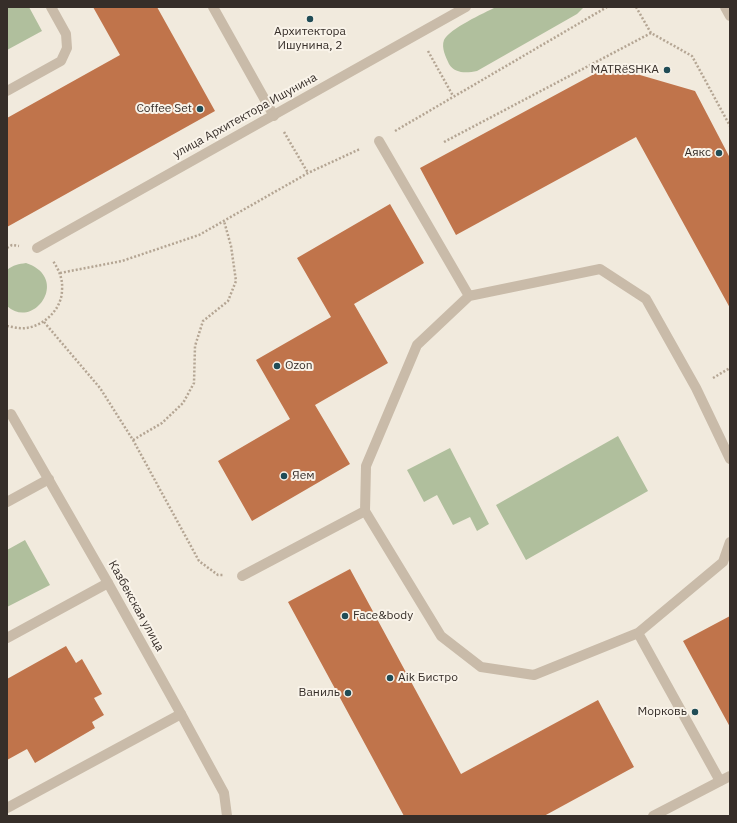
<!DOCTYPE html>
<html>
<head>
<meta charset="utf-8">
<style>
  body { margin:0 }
  #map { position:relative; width:737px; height:823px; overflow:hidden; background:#f1eadd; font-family:"IBM Plex Sans",sans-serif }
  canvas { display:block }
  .frame { position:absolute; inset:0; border:8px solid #362e29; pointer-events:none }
</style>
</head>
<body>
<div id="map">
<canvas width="737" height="823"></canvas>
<div class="frame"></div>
</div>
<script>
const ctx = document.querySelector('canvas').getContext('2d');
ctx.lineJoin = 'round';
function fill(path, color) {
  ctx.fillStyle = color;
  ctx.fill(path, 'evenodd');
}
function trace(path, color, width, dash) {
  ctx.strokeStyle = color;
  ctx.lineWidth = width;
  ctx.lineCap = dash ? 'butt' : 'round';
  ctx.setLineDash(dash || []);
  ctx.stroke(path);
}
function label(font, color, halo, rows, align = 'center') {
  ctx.font = font + ' "IBM Plex Sans",sans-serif';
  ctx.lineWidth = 4;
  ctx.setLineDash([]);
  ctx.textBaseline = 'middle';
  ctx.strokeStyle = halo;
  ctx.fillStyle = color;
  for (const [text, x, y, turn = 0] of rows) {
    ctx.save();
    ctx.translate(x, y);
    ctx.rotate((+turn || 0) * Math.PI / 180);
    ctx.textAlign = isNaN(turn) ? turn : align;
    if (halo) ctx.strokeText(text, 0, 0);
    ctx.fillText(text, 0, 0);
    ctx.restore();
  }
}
const green = new Path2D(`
  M7 7H29L42 31 7 50Z
  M496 7H584L577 14 477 71C467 73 455 74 449 64 446 57 441 48 444 40 449 29 484 13 496 7Z
  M26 263C71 278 34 331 7 306V270C13 265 19 264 26 263Z
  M618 436 648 491 526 560 496 505Z
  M450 448 489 524 477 531 470 517 453 525 437 495 424 502 407 470Z
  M25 540 50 585 7 607V550Z`);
const building = new Path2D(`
  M93 7H157L215 111 7 227V118L120 55Z
  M609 66 695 91 730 158V308L636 137 456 235 420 168Z
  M390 204 424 263 354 304 388 363 315 405 350 464 252 521 218 461 290 419 256 360 331 317 297 258Z
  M350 569 461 774 598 700 634 767 544 816H404L288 602Z
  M730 616V727L683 641Z
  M66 646 76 663 82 659 102 694 94 698 104 715 92 722 95 728 35 763 27 749 7 760V679Z`);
const path = new Path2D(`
  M636 7 651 33 692 56 730 126
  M428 51 453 96
  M395 131 607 7
  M284 132 308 173
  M444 142 651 33
  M7 248 12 245 19 246
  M60 273 122 261 199 235 308 173 360 149
  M44 322 100 388 133 440 199 561 218 575H224
  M7 326C13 327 20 329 26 328 44 326 62 309 62 290 63 279 59 270 53 261
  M713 378 730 368
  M133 440 162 423 183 403 194 383 195 346 203 321 228 301 236 281 231 246 224 221`);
const service = new Path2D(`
  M213 7 274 116
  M725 7 730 16
  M7 91 61 61 67 48 66 34 51 7
  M379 141 469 296
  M730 459 696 388 646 299 600 269 469 296 417 345 366 466 365 511 441 636 481 667 534 675 638 633 723 562 730 542
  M7 502 49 479
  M242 576 365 511
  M638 633 720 781
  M7 638 108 583
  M7 808 181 714`);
const minor = new Path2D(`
  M37 248 466 7
  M11 414 108 583 181 714 224 793 227 816
  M653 816 730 776`);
const markers = [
  [310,19,4,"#204c56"],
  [667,70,4,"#204c56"],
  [200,109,4,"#204c56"],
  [719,153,4,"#204c56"],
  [277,366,4,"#204c56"],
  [284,476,4,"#204c56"],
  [345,616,4,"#204c56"],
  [390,678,4,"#204c56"],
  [348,693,4,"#204c56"],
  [695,712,4,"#204c56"]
];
const poiNames = [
  ["Архитектора",310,32,"center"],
  ["Ишунина, 2",310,46,"center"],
  ["MATRёSHKA",659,70],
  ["Coffee Set",192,109],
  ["Аякс",711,153],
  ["Ozon",285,366,"left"],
  ["Яем",292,476,"left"],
  ["Face&body",353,616,"left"],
  ["Aik Бистро",398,678,"left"],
  ["Ваниль",340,693],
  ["Морковь",687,712]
];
const streetNames = [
  ["улица Архитектора Ишунина",245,116,-29],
  ["Казбекская улица",136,606,61]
];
fill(green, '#b0bf9d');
fill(building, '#c0744b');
trace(path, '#b4a593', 2.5, [2, 2]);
trace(service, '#c9bba9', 10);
trace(minor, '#c9bba9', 10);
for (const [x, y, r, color] of markers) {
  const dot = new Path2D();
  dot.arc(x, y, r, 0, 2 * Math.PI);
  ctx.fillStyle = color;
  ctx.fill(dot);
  trace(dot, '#f9f3e9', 1.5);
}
label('12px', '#362e29', '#f9f3e9', poiNames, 'right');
label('12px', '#362e29', '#f9f3e9', streetNames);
</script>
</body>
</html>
